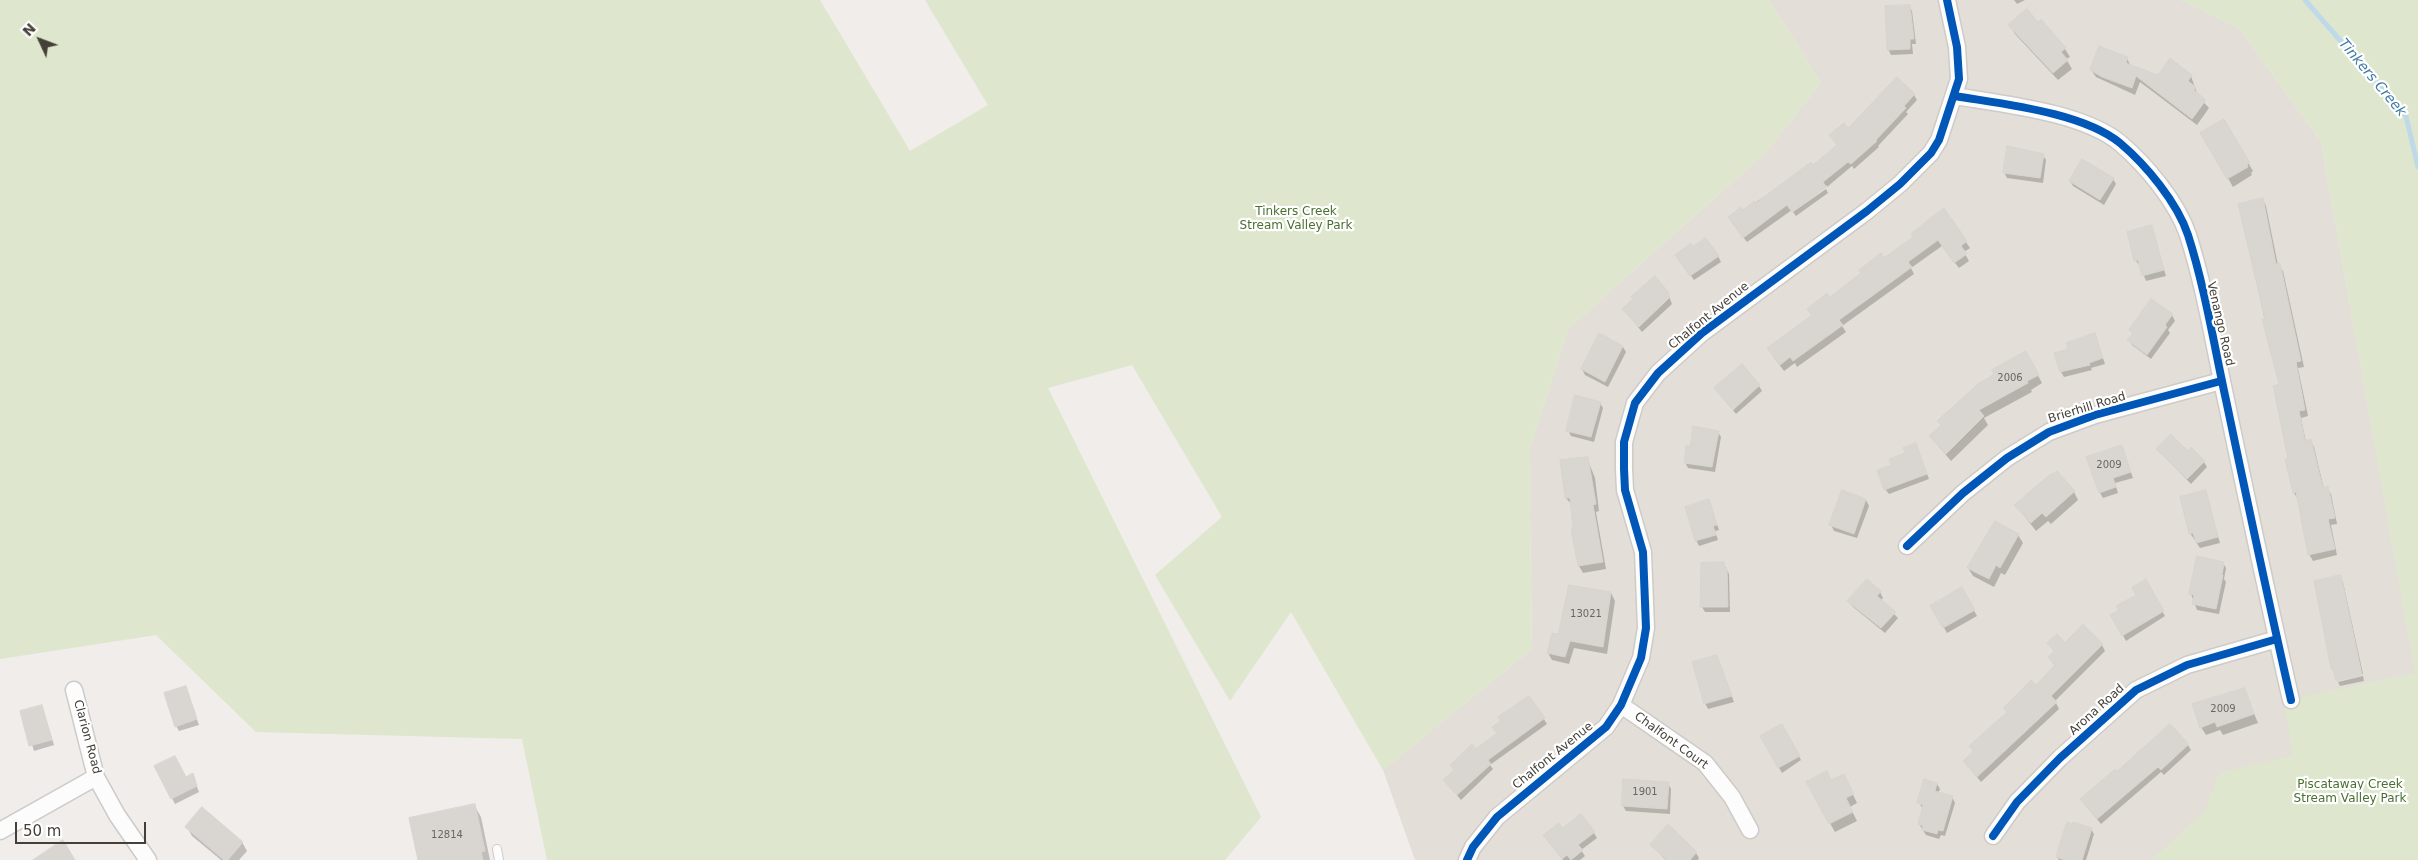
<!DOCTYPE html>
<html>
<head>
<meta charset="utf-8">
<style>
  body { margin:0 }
  #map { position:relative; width:2418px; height:860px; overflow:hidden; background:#f0edea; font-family:"DejaVu Sans",sans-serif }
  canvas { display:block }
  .north { position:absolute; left:15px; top:15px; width:50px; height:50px; -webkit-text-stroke:4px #fff; paint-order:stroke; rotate:313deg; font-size:14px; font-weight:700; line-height:20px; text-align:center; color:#443f37 }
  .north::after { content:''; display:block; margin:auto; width:18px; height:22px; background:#443f37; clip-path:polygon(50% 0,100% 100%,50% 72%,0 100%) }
  .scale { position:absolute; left:15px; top:822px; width:131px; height:22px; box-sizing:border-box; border:2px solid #443f37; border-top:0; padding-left:6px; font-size:15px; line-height:18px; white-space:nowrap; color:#443f37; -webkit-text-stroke:4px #fff; paint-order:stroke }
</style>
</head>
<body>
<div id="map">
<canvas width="2418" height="860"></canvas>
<div class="north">N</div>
<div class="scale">50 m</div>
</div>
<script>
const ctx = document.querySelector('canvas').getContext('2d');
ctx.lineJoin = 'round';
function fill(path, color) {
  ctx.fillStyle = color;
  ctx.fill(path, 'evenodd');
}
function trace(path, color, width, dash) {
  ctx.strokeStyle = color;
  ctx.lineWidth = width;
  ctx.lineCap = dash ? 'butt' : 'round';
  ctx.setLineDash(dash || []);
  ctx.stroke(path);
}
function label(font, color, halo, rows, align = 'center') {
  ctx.font = font + ' "DejaVu Sans",sans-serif';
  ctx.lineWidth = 4.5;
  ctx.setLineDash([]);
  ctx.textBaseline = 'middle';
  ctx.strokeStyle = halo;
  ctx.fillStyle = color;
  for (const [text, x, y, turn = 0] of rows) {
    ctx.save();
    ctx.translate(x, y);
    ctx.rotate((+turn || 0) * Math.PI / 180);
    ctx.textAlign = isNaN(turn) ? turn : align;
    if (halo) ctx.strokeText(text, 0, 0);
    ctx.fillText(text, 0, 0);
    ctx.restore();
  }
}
const residential = new Path2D(`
  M1769 0H2181L2240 29 2321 142 2418 688V716L2234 786 2152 860H1415L1383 770 1532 649 1529 452 1568 329 1766 152 1821 83Z`);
const green = new Path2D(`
  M0 0H820L910 151 988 105 925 0H1769L1821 83 1766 152 1568 329 1529 452 1532 649 1383 770 1291 612 1230 701 1155 575 1222 517 1132 365 1048 388 1261 817 1225 860H547L522 739 256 732 156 635 0 659Z
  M2181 0H2418V860H2152L2205 811 2219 773 2293 755 2283 701 2415 673 2321 142 2240 29Z`);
const shadow = new Path2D(`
  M2014 0H2025L2017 4Z
  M1909 6 1912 11 1916 44H1912L1913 54 1891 55 1888 49Z
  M2037 24 2065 49 2070 57 2066 59 2072 69 2058 80 2015 34 2010 25Z
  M2127 58 2131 67 2158 77 2170 60 2191 76 2198 96 2209 108 2197 125 2140 82 2135 95 2096 77 2091 70Z
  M1914 95 1917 100 1906 112 1908 114 1878 146 1879 147 1854 169 1852 166 1827 187V185L1747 242 1732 223 1742 211 1812 166 1838 146 1847 129Z
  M2223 121 2253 171 2251 173 2252 175 2233 187 2202 133Z
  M2008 147 2043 155 2046 160 2043 183 2007 178 2004 172Z
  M2113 179 2116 184 2104 205 2073 186 2070 181Z
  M1826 189 1828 193 1796 216 1793 212Z
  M2263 200 2266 206 2278 265 2283 271 2304 367 2298 368 2308 416 2301 418 2306 442 2311 441 2314 447 2324 489 2327 488 2331 494 2337 524 2331 525 2337 555 2313 561 2309 554 2298 499 2294 493 2281 385 2272 354 2240 205Z
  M1944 210 1970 248 1964 252 1969 261 1959 268 1942 246 1911 268 1914 274 1842 326 1846 332 1797 367 1795 363 1784 371 1772 355 1812 316 1808 309 1830 299 1914 237Z
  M2151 226 2166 276 2146 281 2140 266 2136 261 2128 233Z
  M1718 256 1721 262 1694 280 1680 260Z
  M1668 294 1672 304 1642 332 1624 309Z
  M2152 300 2172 315 2175 321 2168 330 2170 333 2151 359 2132 345 2129 340 2133 334 2130 330Z
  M2095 335 2105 364 2091 368 2092 370 2064 377 2061 372 2069 350Z
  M1623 347 1626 352 1608 387 1585 375 1582 369Z
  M2025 352 2042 383 2031 390 2032 392 1984 418 1988 425 1951 461 1930 436 1941 426 1938 421Z
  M1759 386 1762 391 1736 414 1715 388Z
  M1600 403 1603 408 1594 442 1571 436 1568 430Z
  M1718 432 1721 437 1715 472 1688 468 1685 462 1691 447Z
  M1918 450 1929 479 1889 494 1885 489 1893 465Z
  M2158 450 2204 462 2207 467 2191 484Z
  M2124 452 2133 478 2115 483 2118 493 2103 498 2100 493Z
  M1587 458 1595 478 1599 511 1596 512 1606 569 1583 573 1579 566 1573 530H1575L1572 505 1566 498Z
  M2074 492 2078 500 2051 524 2048 521 2036 531 2016 505Z
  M2205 492 2220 543 2200 548 2190 533Z
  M1866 500 1869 506 1857 538 1834 531 1831 525Z
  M1709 501 1719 530 1715 531 1718 540 1699 546 1696 540Z
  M2018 535 2023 543 2005 575 2001 573 1994 587 1973 576 1968 568Z
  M2223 563 2226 568 2224 579 2226 582 2219 614 2197 610 2191 594ZM2222 566H2224L2221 581H2219Z
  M1702 564H1724L1729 574 1730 612H1705L1702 607Z
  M2340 577 2343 582 2363 674 2337 679 2332 668Z
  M1867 581 1880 592 1883 598 1881 601 1898 618 1885 633 1852 606 1849 601Z
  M2145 581 2165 616 2126 641 2112 615 2138 595Z
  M1962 589 1977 616 1947 633 1932 607Z
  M1611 593 1615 601 1607 654 1574 648 1569 664 1552 660 1548 653 1559 635Z
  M2049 644 2102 645 2105 651 2055 701 2059 709 1981 782 1964 761 2055 666 2049 657 2055 652Z
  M1719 662 1734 702 1708 709 1705 703Z
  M2363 676 2364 681 2340 686 2338 682Z
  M185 687 199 725 179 731 176 726Z
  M2244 689 2258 723 2223 735 2220 730 2206 735 2201 727Z
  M1529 697 1547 724 1490 765 1493 769 1461 800 1445 781 1476 750 1498 734Z
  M42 706 54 745 34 751 22 712Z
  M1781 725 1801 760 1782 773 1761 737Z
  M2188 745 2191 750 2164 775 2161 772 2101 824 2085 805 2117 773Z
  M156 767 185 778 193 775 199 792 175 804Z
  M1832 782 1848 784 1857 803 1850 807 1857 821 1835 832 1807 783Z
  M1668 783 1671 789 1670 814 1626 811 1623 806Z
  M1937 784 1940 789 1938 794 1952 797 1955 803 1945 836 1941 835 1939 839 1926 835 1919 824 1923 809 1919 803Z
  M474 805 481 817 490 860H419Z
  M187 827 242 842 247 851 239 860H221L192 836Z
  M2091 829 2094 834 2086 860H2059L2057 857Z
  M1562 830 1594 833 1597 838 1581 850 1585 856 1580 860H1563L1548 840Z
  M1651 845 1696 853 1699 858 1698 860H1666Z`);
const stream = new Path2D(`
  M2305 0 2406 116 2418 167`);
const building = new Path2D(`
  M1910 5 1914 39H1910V49L1887 50 1885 6Z
  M2027 9 2038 22 2041 19 2066 48 2061 52 2068 60 2053 73 2008 25Z
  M2099 46 2128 57 2126 63 2158 75 2170 58 2192 75 2188 81 2196 87 2194 90 2206 100 2192 119 2136 76 2132 88 2102 77 2090 70Z
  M1897 77 1915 94 1904 106 1906 108 1876 140 1877 141 1851 164 1848 162 1823 182 1826 187 1792 212 1787 205 1743 238 1728 217 1741 207 1743 210 1754 201 1756 203 1811 162 1813 165 1837 145 1829 135 1844 123 1848 128Z
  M2224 119 2250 163 2247 164 2248 167 2227 179 2200 133Z
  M2007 146 2044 154 2040 178 2003 173Z
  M2082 159 2114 178 2100 200 2069 181Z
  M2263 198 2276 264 2280 263 2301 361 2296 362 2305 410 2299 411 2305 441 2311 439 2323 488 2328 486 2335 518 2328 519 2335 549 2308 555 2296 492 2293 493 2285 459H2288L2273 386 2279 384 2262 319H2265L2238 204Z
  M1944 208 1967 241 1961 246 1967 254 1954 263 1938 240 1908 262 1912 267 1839 320 1843 325 1793 361 1790 357 1780 365 1767 348 1812 315 1807 309 1827 293 1830 297 1861 273 1859 270 1881 253 1884 258 1913 237 1911 234Z
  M2152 225 2164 270 2142 276 2138 260 2134 261 2127 232Z
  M1706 238 1719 256 1690 276 1675 255 1691 243 1693 246Z
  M1655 276 1669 293V298L1639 327 1622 309 1633 299 1631 297Z
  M2151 299 2173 314 2165 325 2167 327 2147 355 2127 340 2133 333 2129 330Z
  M1599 333 1623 346 1605 382 1581 369Z
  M2095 333 2103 358 2089 363 2090 365 2060 372 2054 353 2068 349 2066 343Z
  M2026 351 2039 375 2027 381 2028 383 1979 410 1984 416 1946 454 1929 436 1941 425 1937 421 1978 384 1994 374 1992 370Z
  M1742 364 1760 385 1733 410 1714 388Z
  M1575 395 1601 402 1591 437 1566 431Z
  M1693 426 1719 431 1712 467 1684 463 1686 445 1690 446Z
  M2171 434 2188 451 2191 447 2205 461 2187 479 2156 449Z
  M1916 443 1927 474 1884 490 1877 470 1891 465 1889 459 1905 453 1903 448Z
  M2122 445 2131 472 2113 478 2116 487 2099 493 2086 457Z
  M1588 457 1596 504 1593 505 1603 562 1578 566 1571 529H1573L1570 498H1565L1560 460Z
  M2057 471 2075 491 2046 517 2042 513 2031 523 2014 505 2052 473 2053 474Z
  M1842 490 1866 499 1854 534 1829 525Z
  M2206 490 2218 537 2196 543 2193 533 2189 534 2180 497Z
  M1709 499 1717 525 1713 526 1716 535 1695 541 1685 507Z
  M1995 521 2019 534 2000 568 1996 565 1989 579 1967 568Z
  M2197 556 2224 562 2221 575H2223L2216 609 2192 604 2194 595 2189 594Z
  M1724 562 1725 568H1727L1728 607H1700L1701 563Z
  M2341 575 2362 675 2336 681 2333 668 2331 669 2314 581Z
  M1867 579 1881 591 1877 596 1896 612 1881 628 1847 601Z
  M2146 579 2164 611 2122 636 2110 615 2119 610 2116 606 2136 595 2132 588Z
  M1569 585 1611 592 1603 647 1570 641 1565 657 1547 653 1552 633 1558 634Z
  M1962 587 1975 610 1943 628 1930 606Z
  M2083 624 2103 644 2051 696 2057 702 1977 777 1963 761 1973 751 1969 746 2007 712 2003 708 2031 680 2036 685 2055 665 2048 657 2054 651 2047 643 2057 634 2065 642Z
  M1717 655 1732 696 1704 704 1692 662Z
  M186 686 197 719 175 727 164 693Z
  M2245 688 2254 714 2217 727 2215 722 2200 728 2192 704Z
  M1529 696 1545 718 1488 760 1491 764 1457 795 1443 780 1454 770 1450 765 1472 744 1476 749 1497 733 1492 727 1501 721 1498 717Z
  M42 705 52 740 29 746 20 711Z
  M1782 724 1800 756 1778 768 1760 736Z
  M2170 724 2189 744 2161 770 2158 767 2097 819 2080 799 2115 769 2117 771Z
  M175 756 186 777 193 773 197 786 171 799 154 766Z
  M1827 771 1831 780 1844 774 1854 794 1846 798 1853 812 1829 824 1806 782Z
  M1623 779 1669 782 1667 809 1622 806Z
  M1924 779 1937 783 1935 791 1953 796 1943 831 1938 830 1937 834 1922 830 1923 826 1918 824 1923 805 1917 803Z
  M475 804 485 851 481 852 483 860H418L409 818Z
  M202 807 243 842 228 860H224L185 827Z
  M1581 814 1595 832 1578 845 1583 850 1571 860 1567 855 1562 859 1543 835 1559 823 1562 828Z
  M2067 822 2072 824 2073 822 2092 828 2082 860H2065L2056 857Z
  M1668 824 1697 852 1690 860H1667L1650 845Z
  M63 840 75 860H33Z`);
const service = new Path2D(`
  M497 849 499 860`);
const minor = new Path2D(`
  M1955 96C2002 104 2082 112 2120 143 2146 165 2177 202 2188 235 2205 288 2214 345 2226 400 2247 500 2268 600 2291 700
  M1907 546 1963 493 2007 458 2049 432 2095 415 2221 381
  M74 690 96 777 117 815 148 860
  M1621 705 1705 763 1732 797 1750 830
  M0 831 96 777
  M1993 836 2017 802 2060 758 2136 690 2187 665 2277 639
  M1467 860 1473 847 1497 817 1606 727 1621 705 1641 658 1646 628 1643 552 1625 490 1624 469V442L1635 403 1658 373 1702 333 1867 211 1900 184 1931 153 1939 140 1959 79 1957 47 1947 0`);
const cycleway = new Path2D(`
  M1955 96C2002 104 2082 112 2120 143 2146 165 2177 202 2188 235 2205 288 2214 345 2226 400 2247 500 2268 600 2291 700
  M1907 546 1963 493 2007 458 2049 432 2095 415 2221 381
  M1993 836 2017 802 2060 758 2136 690 2187 665 2277 639
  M1467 860 1473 847 1497 817 1606 727 1621 705 1641 658 1646 628 1643 552 1625 490 1624 469V442L1635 403 1658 373 1702 333 1867 211 1900 184 1931 153 1939 140 1959 79 1957 47 1947 0`);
const numberNames = [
  ["2006",2010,378],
  ["2009",2109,465],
  ["13021",1586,614],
  ["2009",2223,709],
  ["1901",1645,792],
  ["12814",447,835]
];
const parkNames = [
  ["Tinkers Creek",1296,212],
  ["Stream Valley Park",1296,226],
  ["Piscataway Creek",2350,785],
  ["Stream Valley Park",2350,799]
];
const streetNames = [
  ["Chalfont Avenue",1709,316,-39],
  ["Venango Road",2220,324,77],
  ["Brierhill Road",2087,408,-17],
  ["Arona Road",2097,710,-42],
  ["Clarion Road",87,737,75],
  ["Chalfont Court",1671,741,36],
  ["Chalfont Avenue",1553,756,-39]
];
const waterNames = [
  ["Tinkers Creek",2372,78,50]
];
fill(residential, '#e3dfd8');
fill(green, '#dee6cd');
fill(shadow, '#0003');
trace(stream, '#c0d9e9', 5);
fill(building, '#d9d6d2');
trace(building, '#d8d4d0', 1);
trace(service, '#cdcbc8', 10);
trace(minor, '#cdcbc8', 19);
trace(service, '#fdfcfc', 8);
trace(minor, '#fdfcfc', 16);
trace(cycleway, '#0057b8', 8);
label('10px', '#6a665e', null, numberNames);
label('12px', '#4a6f31', '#fff', parkNames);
label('12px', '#443f37', '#fff', streetNames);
label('italic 14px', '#3d7ba4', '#fff', waterNames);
</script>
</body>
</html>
